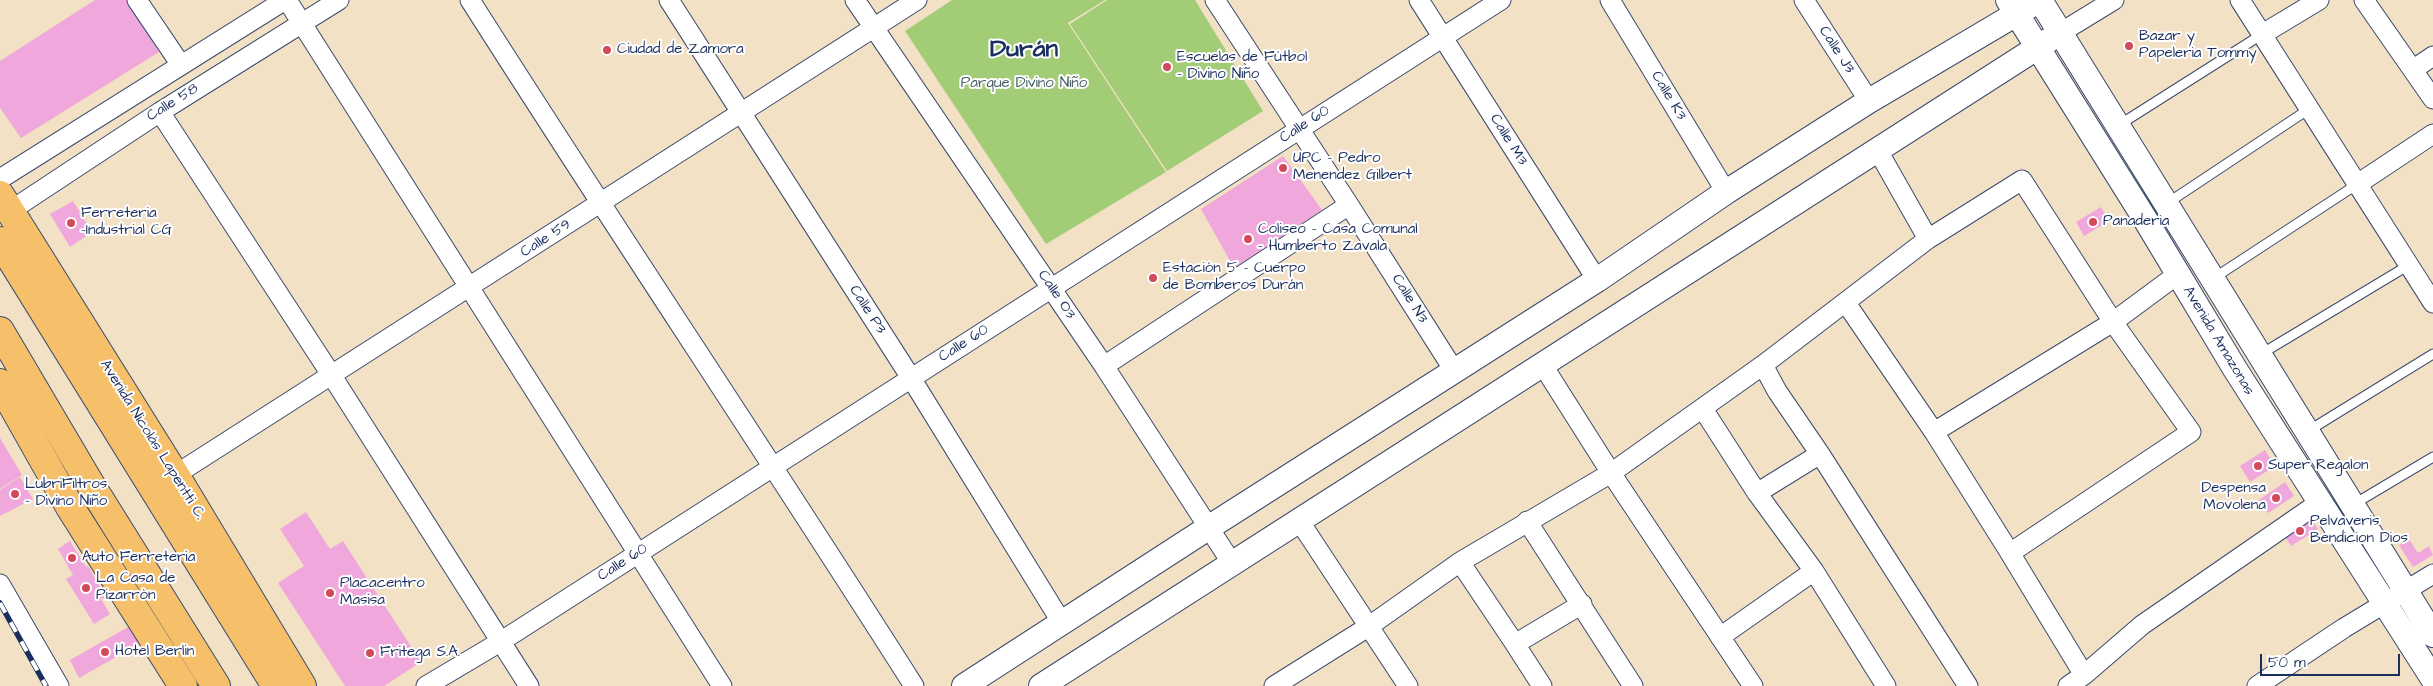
<!DOCTYPE html>
<html>
<head>
<meta charset="utf-8">
<style>
  body { margin:0 }
  #map { position:relative; width:2433px; height:686px; overflow:hidden; background:#f2e1c4; font-family:"Architects Daughter",sans-serif }
  canvas { display:block }
  .scale { position:absolute; left:2260px; top:654px; width:140px; height:22px; box-sizing:border-box; border:2px solid #1b2f5e; border-top:0; padding-left:6px; font-size:15px; line-height:18px; white-space:nowrap; color:#1b2f5e; -webkit-text-stroke:4px #fff; paint-order:stroke }
</style>
</head>
<body>
<div id="map">
<canvas width="2433" height="686"></canvas>
<div class="scale">50 m</div>
</div>
<script>
const ctx = document.querySelector('canvas').getContext('2d');
ctx.lineJoin = 'round';
function fill(path, color) {
  ctx.fillStyle = color;
  ctx.fill(path, 'evenodd');
}
function trace(path, color, width, dash) {
  ctx.strokeStyle = color;
  ctx.lineWidth = width;
  ctx.lineCap = dash ? 'butt' : 'round';
  ctx.setLineDash(dash || []);
  ctx.stroke(path);
}
function label(font, color, halo, rows, align = 'center') {
  ctx.font = font + ' "Architects Daughter",sans-serif';
  ctx.lineWidth = 4;
  ctx.setLineDash([]);
  ctx.textBaseline = 'middle';
  ctx.strokeStyle = halo;
  ctx.fillStyle = color;
  for (const [text, x, y, turn = 0] of rows) {
    ctx.save();
    ctx.translate(x, y);
    ctx.rotate((+turn || 0) * Math.PI / 180);
    ctx.textAlign = isNaN(turn) ? turn : align;
    if (halo) ctx.strokeText(text, 0, 0);
    ctx.fillText(text, 0, 0);
    ctx.restore();
  }
}
const green = new Path2D(`
  M952 0H1105L1068 23 1166 172 1046 244 905 31Z
  M1107 0H1195L1263 111 1167 171 1070 24Z`);
const building = new Path2D(`
  M95 0H127L159 52 21 138 0 108V61Z
  M1283 156 1322 210 1234 268 1201 209Z
  M73 201 92 232 70 247 50 214Z
  M2101 207 2109 221 2084 236 2076 222Z
  M0 438 22 475 0 489Z
  M2265 450 2275 466 2250 482 2240 466Z
  M20 477 33 499 0 516V490Z
  M2285 482 2294 496 2268 513 2259 500Z
  M306 512 330 549 343 541 421 662 384 686H345L278 583 304 566 280 529Z
  M2309 515 2318 529 2291 546 2282 532Z
  M2409 539 2418 553 2429 546 2433 555 2413 567 2399 545Z
  M70 541 86 567 88 566 106 597 101 599 110 614 94 624 66 579 73 575 58 549Z
  M130 626 141 643 79 678 70 660Z`);
const service = new Path2D(`
  M2119 125 2261 35
  M2166 204 2309 109
  M2214 278 2356 185
  M2261 354 2409 265
  M2308 431 2433 354
  M2354 504 2433 457`);
const minor = new Path2D(`
  M137 0 181 65
  M287 0 722 686
  M470 0C616 230 768 456 914 686
  M669 0 911 378 1062 623
  M855 0 1104 366 1233 565
  M1215 0 1349 205 1455 372
  M1419 0 1597 280
  M1610 0 1726 192
  M1804 0 1869 101
  M2240 0 2433 303
  M2364 0 2433 99
  M2060 33 2114 0
  M2261 35 2319 0
  M2414 69 2433 56
  M160 112 332 376 529 686
  M1877 149 1928 239
  M0 179 285 0
  M2356 185 2433 134
  M10 211 160 112 339 0
  M1542 364 1611 473 1753 686
  M1763 365 1777 391 1820 454 1968 686
  M1104 366 1349 205
  M1703 409 1757 493 1820 454
  M1934 432 2113 322 2178 274
  M175 475 917 0
  M1527 521 1633 686
  M1300 522 1408 686
  M2010 553 2084 675
  M1460 562 1515 644
  M1814 571 1886 686
  M0 584 59 686
  M1720 637 1814 571 1757 493
  M426 686 500 642 1501 0
  M1274 686 1368 627 1460 562 1611 473 1763 365 1928 239 2022 180 2113 322 2191 432 2010 553 1934 432 1846 303
  M1542 686 1515 644 1582 604
  M2068 686 2084 675 2142 625 2320 502
  M2257 686 2344 628 2433 574`);
const tertiary = new Path2D(`
  M2008 0 2145 219 2235 369 2433 679
  M2040 0 2433 635
  M964 686 1208 528 1597 280 1726 192 1869 101 2040 0
  M1041 686 2060 33`);
const primary = new Path2D(`
  M0 195 175 475 302 686
  M0 383 70 507 183 686`);
const trunk = new Path2D(`
  M0 241 276 686
  M0 331 92 487 216 686`);
const rail = new Path2D(`
  M0 603 46 686`);
const markers = [
  [2129,46,5,"#d1495b"],
  [607,50,5,"#d1495b"],
  [1167,67,5,"#d1495b"],
  [1283,168,5,"#d1495b"],
  [2093,222,5,"#d1495b"],
  [71,223,5,"#d1495b"],
  [1248,239,5,"#d1495b"],
  [1153,278,5,"#d1495b"],
  [2258,466,5,"#d1495b"],
  [15,494,5,"#d1495b"],
  [2276,498,5,"#d1495b"],
  [2300,531,5,"#d1495b"],
  [72,558,5,"#d1495b"],
  [86,588,5,"#d1495b"],
  [330,593,5,"#d1495b"],
  [105,652,5,"#d1495b"],
  [370,653,5,"#d1495b"]
];
const poiNames = [
  ["Bazar y",2139,37],
  ["Papeleria Tommy",2139,54],
  ["Ciudad de Zamora",617,50],
  ["Escuelas de Fútbol",1177,58],
  ["- Divino Niño",1177,75],
  ["UPC - Pedro",1293,159],
  ["Menendez Gilbert",1293,176],
  ["Ferreteria",81,214],
  ["-Industrial CG",81,231],
  ["Panaderia",2103,222],
  ["Coliseo - Casa Comunal",1258,230],
  ["- Humberto Zavala",1258,247],
  ["Estación 5 - Cuerpo",1163,269],
  ["de Bomberos Durán",1163,286],
  ["Super Regalon",2268,466],
  ["LubriFiltros",25,485],
  ["- Divino Niño",25,502],
  ["Despensa",2266,489,"right"],
  ["Movolena",2266,506,"right"],
  ["Pelvaveris",2310,522],
  ["Bendicion Dios",2310,539],
  ["Auto Ferreteria",82,558],
  ["La Casa de",96,579],
  ["Pizarròn",96,596],
  ["Placacentro",340,584],
  ["Masisa",340,601],
  ["Hotel Berlin",115,652],
  ["Fritega S.A.",380,653]
];
const streetNames = [
  ["Calle J3",1836,50,57],
  ["Calle K3",1668,96,59],
  ["Calle 58",173,103,-32],
  ["Calle 60",1305,125,-33],
  ["Calle M3",1508,140,58],
  ["Calle 59",546,239,-33],
  ["Calle O3",1056,295,56],
  ["Calle N3",1409,299,58],
  ["Calle P3",867,310,57],
  ["Avenida Amazonas",2218,341,59],
  ["Calle 60",964,344,-33],
  ["Avenida Nicolás Lapentti C.",152,440,58],
  ["Calle 60",623,563,-33]
];
const parkNames = [
  ["Parque Divino Niño",1024,84]
];
const townNames = [
  ["Durán",1024,51]
];
fill(green, '#a3cc77');
fill(building, '#efa7dc');
trace(service, '#3b4a6d', 11);
trace(minor, '#3b4a6d', 21);
trace(tertiary, '#3b4a6d', 26);
trace(primary, '#3b4a6d', 30);
trace(trunk, '#3b4a6d', 30);
trace(service, '#fff', 9);
trace(minor, '#fff', 19);
trace(tertiary, '#fff', 24);
trace(primary, '#f6c06b', 28);
trace(trunk, '#f6c06b', 28);
trace(rail, '#1b2f5e', 5.5);
trace(rail, '#fff', 4, [11]);
for (const [x, y, r, color] of markers) {
  const dot = new Path2D();
  dot.arc(x, y, r, 0, 2 * Math.PI);
  ctx.fillStyle = color;
  ctx.fill(dot);
  trace(dot, '#fff', 2);
}
label('15px', '#1b2f5e', '#fff', poiNames, 'left');
label('15px', '#1b2f5e', '#fff', streetNames);
label('15px', '#445e66', '#fff', parkNames);
label('bold 25px', '#1b2f5e', '#fff', townNames);
</script>
</body>
</html>
